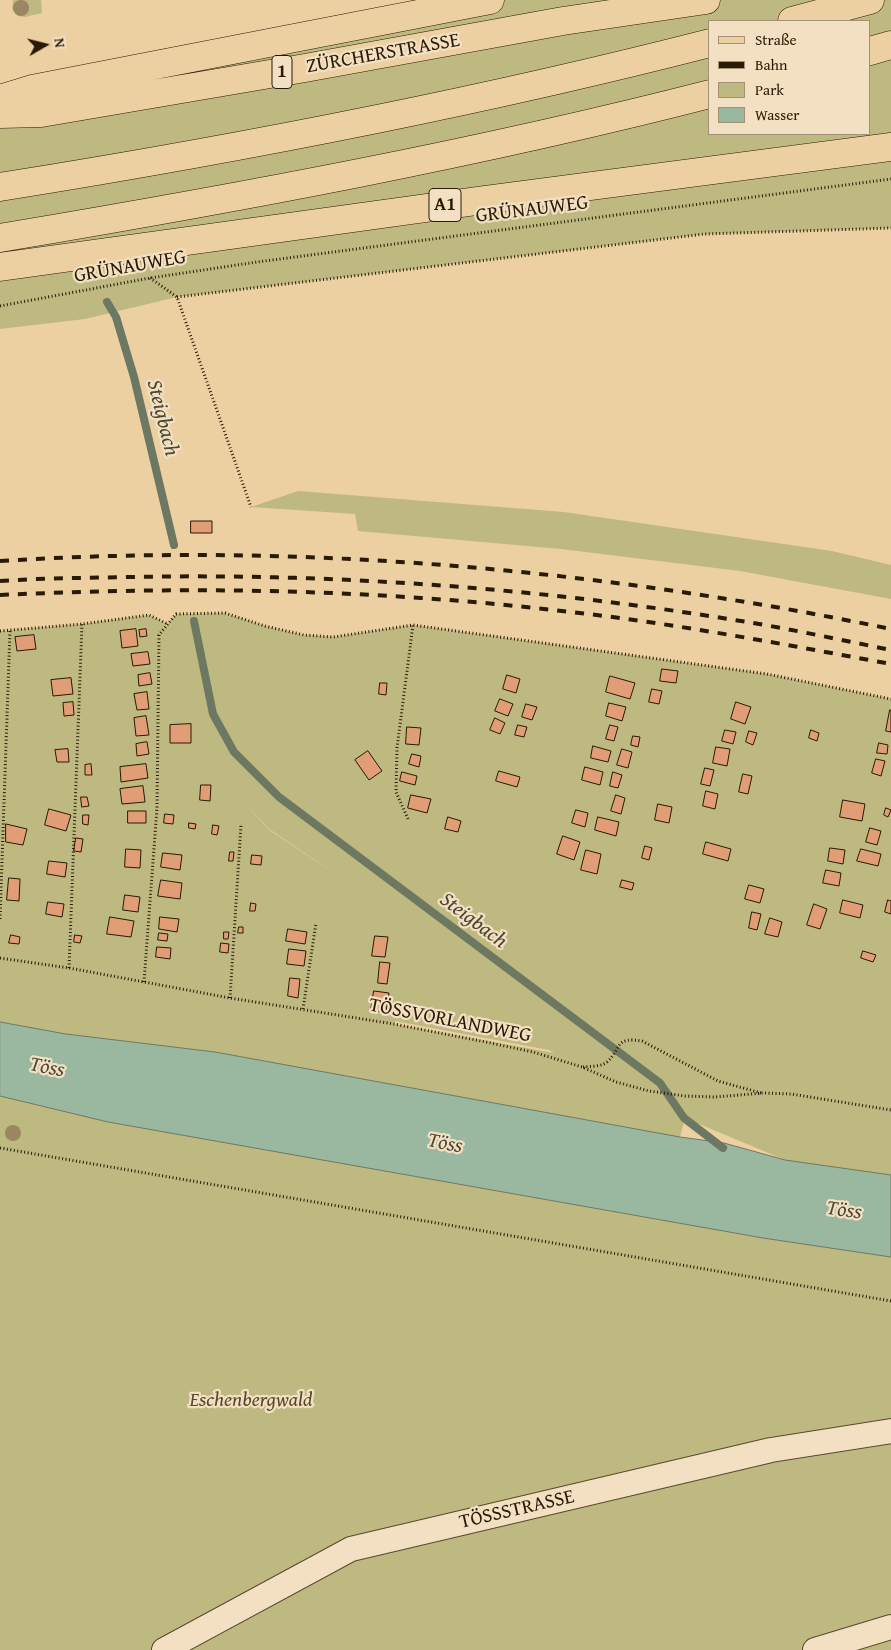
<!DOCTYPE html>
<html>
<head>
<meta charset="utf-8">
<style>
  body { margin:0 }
  #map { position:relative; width:891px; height:1650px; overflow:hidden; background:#ecd0a1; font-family:"Gentium Book Plus",serif }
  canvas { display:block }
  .legend { position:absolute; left:708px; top:20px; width:162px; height:115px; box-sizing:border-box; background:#f3e0c2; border:1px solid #a29176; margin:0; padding:6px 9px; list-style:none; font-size:15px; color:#291a05 }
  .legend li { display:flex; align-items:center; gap:10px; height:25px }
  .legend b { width:25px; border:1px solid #a29176 }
  .north { position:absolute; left:20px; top:20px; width:50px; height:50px; -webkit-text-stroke:4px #f3e0c2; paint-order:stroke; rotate:82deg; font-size:14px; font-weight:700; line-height:20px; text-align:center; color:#291a05 }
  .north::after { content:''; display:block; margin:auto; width:18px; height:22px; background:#291a05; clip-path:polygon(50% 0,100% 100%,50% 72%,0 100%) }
</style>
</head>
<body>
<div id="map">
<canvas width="891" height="1650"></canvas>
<ul class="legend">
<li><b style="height:6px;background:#ecd0a1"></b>Straße</li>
<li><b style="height:6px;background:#291a05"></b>Bahn</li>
<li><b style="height:14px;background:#beb980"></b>Park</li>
<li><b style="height:14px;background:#9ab7a0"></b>Wasser</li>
</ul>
<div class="north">N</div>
</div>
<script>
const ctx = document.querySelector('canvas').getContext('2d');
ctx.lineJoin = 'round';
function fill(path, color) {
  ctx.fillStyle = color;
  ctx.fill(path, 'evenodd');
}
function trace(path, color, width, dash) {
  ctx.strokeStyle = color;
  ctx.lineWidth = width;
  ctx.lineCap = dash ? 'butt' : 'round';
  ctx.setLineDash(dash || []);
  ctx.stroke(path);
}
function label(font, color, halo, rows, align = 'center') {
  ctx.font = font + ' "Gentium Book Plus",serif';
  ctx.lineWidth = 4.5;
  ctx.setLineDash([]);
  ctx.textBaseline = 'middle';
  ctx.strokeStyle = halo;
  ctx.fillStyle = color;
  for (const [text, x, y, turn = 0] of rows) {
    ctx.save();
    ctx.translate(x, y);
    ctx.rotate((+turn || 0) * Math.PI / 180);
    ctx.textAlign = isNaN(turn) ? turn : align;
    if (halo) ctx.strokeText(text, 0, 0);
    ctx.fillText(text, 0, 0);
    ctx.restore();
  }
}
const green = new Path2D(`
  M13 0H41L42 13 25 17 18 16 12 9Z
  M490 0H891V228L705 234 177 297 85 319 0 329V99ZM710 21H870V134H710Z
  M298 491 564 512 832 551 891 565V599L740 571 561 549 358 531 355 514 251 507Z
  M225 613 265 626 304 635 333 637 413 625 767 674 891 699V1175L785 1160 685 1118 680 1137 215 1052 66 1034 0 1022V631L82 624 149 615 168 624 176 614ZM242 800 269 829 345 880 269 830ZM395 1021 549 1050 554 1053 394 1024Z
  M0 1096 108 1122 763 1238 891 1257V1650H0Z`);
const water = new Path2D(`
  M0 1022 66 1034 215 1052 680 1137 724 1143 785 1160 891 1175V1257L763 1238 108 1122 0 1096Z`);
const stream = new Path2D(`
  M107 302 116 317 134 377 174 545
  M194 621 213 714 234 752 279 797 660 1083 684 1118 723 1148`);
const building = new Path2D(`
  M191 521H212V533H191Z
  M136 629 138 646 122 648 120 631Z
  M146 629 147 636 140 637 139 630Z
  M34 635 36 649 17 651 15 637Z
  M148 652 150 664 133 666 131 654Z
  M662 669 678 671 676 683 660 681Z
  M150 673 152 684 139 686 138 675Z
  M507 675 520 679 516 693 503 689Z
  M610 676 635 683 630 699 606 692Z
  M71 678 73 694 53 696 51 680Z
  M380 683H387L386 695 379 694Z
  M652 689 662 691 659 704 649 702Z
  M147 692 149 709 137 710 134 694Z
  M500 699 513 704 508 716 495 711Z
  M73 702 74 715 64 716 63 703Z
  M736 702 751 707 745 724 731 719Z
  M609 703 626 707 622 721 606 716Z
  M526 704 537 707 532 720 522 717Z
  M890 710H891V732L886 731Z
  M146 716 149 735 136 736 134 718Z
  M495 718 505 723 500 734 490 730Z
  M191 724V743H170V725Z
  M518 725 527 727 524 737 515 735Z
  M610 725 618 727 614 741 606 739Z
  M407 727 421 728 419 745 406 744Z
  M725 730 736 732 733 744 722 741Z
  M811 730 819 733 817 741 809 738Z
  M749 731 757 733 753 745 746 742Z
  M633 736 640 737 638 747 631 745Z
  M147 742 149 754 137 756 136 744Z
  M879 743 888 745 887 754 877 753Z
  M593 746 611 751 608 762 591 758Z
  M716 747 730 749 727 766 713 763Z
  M68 749 69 762H57L55 750Z
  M622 749 632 752 628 768 617 765Z
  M368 751 382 771 369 780 355 760Z
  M412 754 421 756 419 767 409 764Z
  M876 759 885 761 881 776 872 773Z
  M91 764 92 775H85V765Z
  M146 764 148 778 121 782 120 767Z
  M585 767 603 772 600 785 582 780Z
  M705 768 714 770 710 786 701 784Z
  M499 771 520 777 517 787 496 781Z
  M402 772 417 776 415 785 400 781Z
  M613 772 622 775 618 788 610 786Z
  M743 774 752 776 748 794 739 792Z
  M201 785H211L210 801 200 800Z
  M143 786 145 802 122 804 120 789Z
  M706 791 718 794 715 809 703 806Z
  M411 795 431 799 427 813 408 808Z
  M616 795 625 798 621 814 611 811Z
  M81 797H87L89 806 82 807Z
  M843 800 865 804 862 821 840 817Z
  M658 804 672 807 669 823 655 820Z
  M886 808 891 810 888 817 884 815Z
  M49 809 71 815 66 831 45 825Z
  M576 810 588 813 585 827 572 823Z
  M128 811H146V823H128Z
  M165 814 174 815 173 824 164 823Z
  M83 815H89L88 825 83 824Z
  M448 817 461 821 458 832 445 829Z
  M598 817 619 822 616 836 595 830Z
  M189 823 196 824 195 829 189 828Z
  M6 824 27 829 23 845 6 842Z
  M213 825 219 826 217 835 212 834Z
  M870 828 881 831 877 845 866 842Z
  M563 836 580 842 574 860 557 854Z
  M76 838 83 839 81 852 74 851Z
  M706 842 731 849 728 861 703 854Z
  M645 846 652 848 649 860 642 858Z
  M830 848 845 850 843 864 828 861Z
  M126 849 141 850 140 868 125 867Z
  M861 849 881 854 878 866 857 861Z
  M586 850 601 854 597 874 581 870Z
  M230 852H234L233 861H229Z
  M163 853 182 855 180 870 161 867Z
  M252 855 262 856 261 865 251 864Z
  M49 861 67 863 65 877 47 874Z
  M826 870 841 873 839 886 823 883Z
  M9 878 20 879 19 901 7 900Z
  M161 880 182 883 180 899 158 896Z
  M622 880 634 883 632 890 620 887Z
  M749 885 764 889 760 903 745 899Z
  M125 895 140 897 138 912 123 910Z
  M843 900 863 905 860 918 840 913Z
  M888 900 891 901V914L885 912Z
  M48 902 64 904 62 917 46 914Z
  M251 903 256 904 255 911H250Z
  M814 904 827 909 820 929 807 925Z
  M752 912 761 914 757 930 749 928Z
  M110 917 134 921 131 937 107 934Z
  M160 917 179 919 177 932 159 929Z
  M770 918 782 922 778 937 765 934Z
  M239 927H243V933H238Z
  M288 929 307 932 305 944 286 941Z
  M224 932H229L228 939H224Z
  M159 933 168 934 167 941 158 940Z
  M11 935 20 937 19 944 9 943Z
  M75 935 82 936 80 943 74 942Z
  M375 936 388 937 385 957 372 956Z
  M221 943 229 944 228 953 220 952Z
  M157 947 171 948 170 959 156 957Z
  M289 949 306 951 304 966 287 964Z
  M863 951 876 955 873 962 861 958Z
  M380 962 390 963 387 984 378 983Z
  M290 978 300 979 298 998 288 996Z
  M374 991 389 993 386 1012 371 1011Z`);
const path = new Path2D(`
  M150 278 177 297 251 507
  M177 297 705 234 891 228
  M0 306 150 278 257 262 891 179
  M0 631 82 624 149 615 168 624
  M408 819 396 792 397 748 413 625
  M0 919 10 630
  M0 958 69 968 230 998 394 1024 486 1042 533 1052 582 1067 616 1082 649 1091 685 1096 715 1097 764 1093 791 1094 891 1110
  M69 968 82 624
  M144 982 157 808 159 635 176 614 225 613 265 626 304 635 333 637 413 625 767 674 891 699
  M230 998 241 825
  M303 1009 316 923
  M583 1067C591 1066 601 1067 607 1062 623 1047 614 1037 642 1041L718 1081 761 1093
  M0 1148 891 1301`);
const minor = new Path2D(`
  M164 1650 351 1549 771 1450 891 1431
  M815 1650 891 1627`);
const primary = new Path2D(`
  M0 99 32 89 490 0
  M0 114 41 113 305 68 563 21 706 0`);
const motorway = new Path2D(`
  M792 21 870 0
  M870 51 891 45
  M0 187C238 149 476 103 710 43
  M0 238C238 198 476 154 710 94
  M0 267 484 200 891 147`);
const rail = new Path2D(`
  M0 561C298 542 599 569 891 629
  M0 581C43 578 87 578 131 577 335 573 539 588 741 621 791 629 841 640 891 650
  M0 595C40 593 81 592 122 591 268 588 416 594 562 611 673 623 782 644 891 664`);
const trees = [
  [21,8],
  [13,1133]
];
const shields = [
  [282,72,20],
  [445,205,32]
];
const shieldNames = [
  ["1",282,72],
  ["A1",445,205]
];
const streetNames = [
  ["ZÜRCHERSTRASSE",383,54,-10],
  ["GRÜNAUWEG",532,210,-7],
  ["GRÜNAUWEG",130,267,-10],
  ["TÖSSVORLANDWEG",450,1021,11],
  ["TÖSSSTRASSE",517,1510,-13]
];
const parkNames = [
  ["Eschenbergwald",251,1401]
];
const waterNames = [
  ["Steigbach",162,418,76],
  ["Steigbach",473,921,37],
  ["Töss",47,1068,11],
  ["Töss",445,1144,11],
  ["Töss",844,1211,8]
];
fill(green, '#beb980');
fill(water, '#9ab7a0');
trace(water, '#6d7862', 1);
trace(stream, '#6d7862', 8);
fill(building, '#e19e76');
trace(building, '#291a05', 1);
trace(minor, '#5a482c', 26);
trace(primary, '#291a05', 29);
trace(motorway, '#291a05', 29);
trace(path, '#291a05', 3, [1, 2.5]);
trace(minor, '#f3e0c2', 24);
trace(primary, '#ecd0a1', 28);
trace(motorway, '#ecd0a1', 28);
trace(rail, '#291a05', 4, [9, 9]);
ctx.fillStyle = '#9a8660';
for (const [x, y] of trees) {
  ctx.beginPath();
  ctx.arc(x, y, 8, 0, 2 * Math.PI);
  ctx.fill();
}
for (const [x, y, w] of shields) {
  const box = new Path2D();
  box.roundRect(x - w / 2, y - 16.5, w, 33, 4);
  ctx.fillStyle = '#f3e0c2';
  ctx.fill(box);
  trace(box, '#291a05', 1);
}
label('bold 19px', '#291a05', null, shieldNames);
label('20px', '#291a05', '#f3e0c2', streetNames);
label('italic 20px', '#564a2a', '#f3e0c2', parkNames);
label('italic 21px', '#4b4934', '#f3e0c2', waterNames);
</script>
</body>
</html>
